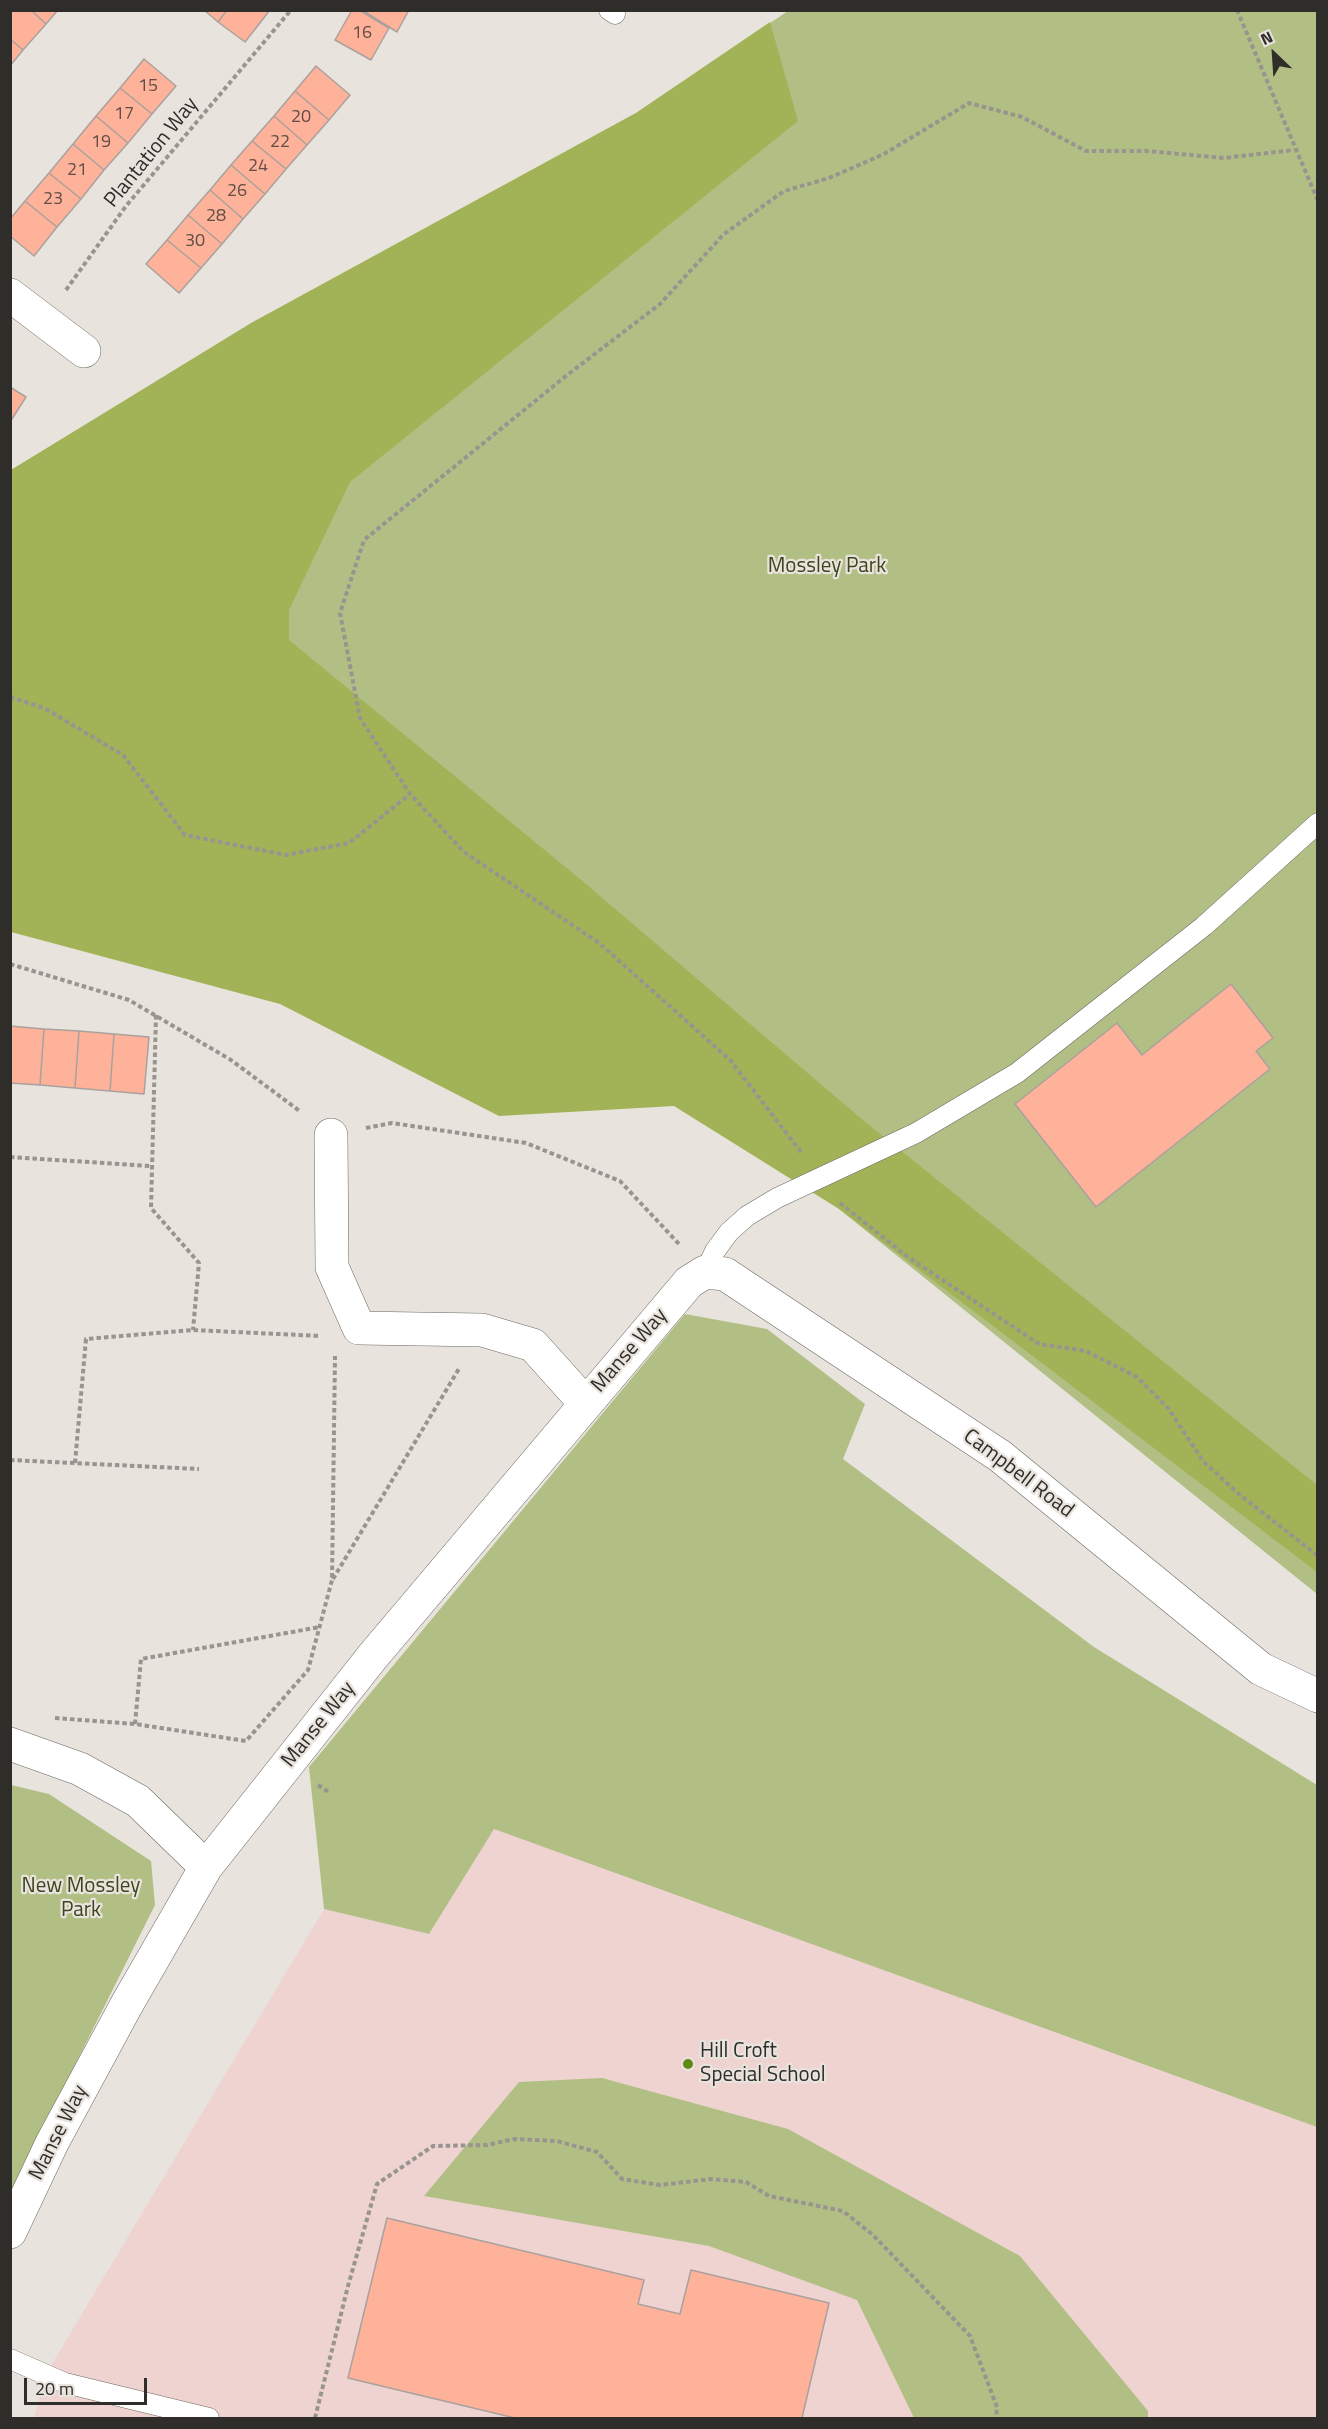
<!DOCTYPE html>
<html>
<head>
<meta charset="utf-8">
<style>
  body { margin:0 }
  #map { position:relative; width:1328px; height:2429px; overflow:hidden; background:#e8e3dc; font-family:"Titillium Web",sans-serif }
  canvas { display:block }
  .frame { position:absolute; inset:0; border:12px solid #2f2d2a; pointer-events:none }
  .north { position:absolute; left:1244px; top:24px; width:60px; height:60px; -webkit-text-stroke:4px #e8e3dc; paint-order:stroke; rotate:335deg; font-size:16px; font-weight:700; line-height:24px; text-align:center; color:#2f2d2a }
  .north::after { content:''; display:block; margin:auto; width:21px; height:27px; background:#2f2d2a; clip-path:polygon(50% 0,100% 100%,50% 72%,0 100%) }
  .scale { position:absolute; left:24px; top:2378px; width:123px; height:27px; box-sizing:border-box; border:3px solid #2f2d2a; border-top:0; padding-left:8px; font-size:18px; line-height:21px; white-space:nowrap; color:#2f2d2a; -webkit-text-stroke:4px #e8e3dc; paint-order:stroke }
</style>
</head>
<body>
<div id="map">
<canvas width="1328" height="2429"></canvas>
<div class="frame"></div>
<div class="north">N</div>
<div class="scale">20 m</div>
</div>
<script>
const ctx = document.querySelector('canvas').getContext('2d');
ctx.lineJoin = 'round';
function fill(path, color) {
  ctx.fillStyle = color;
  ctx.fill(path, 'evenodd');
}
function trace(path, color, width, dash) {
  ctx.strokeStyle = color;
  ctx.lineWidth = width;
  ctx.lineCap = dash ? 'butt' : 'round';
  ctx.setLineDash(dash || []);
  ctx.stroke(path);
}
function label(font, color, halo, rows, align = 'center') {
  ctx.font = font + ' "Titillium Web",sans-serif';
  ctx.lineWidth = 4.5;
  ctx.setLineDash([]);
  ctx.textBaseline = 'middle';
  ctx.strokeStyle = halo;
  ctx.fillStyle = color;
  for (const [text, x, y, turn = 0] of rows) {
    ctx.save();
    ctx.translate(x, y);
    ctx.rotate((+turn || 0) * Math.PI / 180);
    ctx.textAlign = isNaN(turn) ? turn : align;
    if (halo) ctx.strokeText(text, 0, 0);
    ctx.fillText(text, 0, 0);
    ctx.restore();
  }
}
const education = new Path2D(`
  M494 1828 1317 2127V2418H34L46 2374 324 1909 429 1934Z`);
const green = new Path2D(`
  M788 11H1317V1594L757 1143 11 470 276 310 636 113Z
  M685 1314 767 1329 865 1404 843 1459 1094 1647 1317 1785V2127L494 1829 429 1934 324 1909 309 1767Z
  M11 1785 49 1794 151 1861 155 1905 11 2193Z
  M602 2078 788 2129 1020 2256 1148 2411V2418H914L857 2300 709 2246 424 2196 519 2082Z`);
const forest = new Path2D(`
  M770 22 798 121 350 482 289 610V640L580 879 864 1121 1317 1485V1572L839 1209 674 1106 499 1116 280 1004 11 932V470L251 323 636 113Z`);
const building = new Path2D(`
  M10 10H31L46 24 23 50 10 39Z
  M31 10H58L46 24Z
  M204 10H227L218 22Z
  M227 10H270L245 42 218 22Z
  M352 10H359L389 28 371 60 335 40Z
  M362 10H409L397 32Z
  M10 39 23 50 10 66Z
  M144 59 176 86 152 114 120 88Z
  M316 66 350 95 329 120 295 91Z
  M120 88 152 114 128 143 96 116Z
  M295 91 329 120 307 145 274 116Z
  M96 116 128 143 104 170 73 144Z
  M274 116 307 145 286 169 252 141Z
  M252 141 286 169 265 194 231 165Z
  M73 144 104 170 81 199 49 173Z
  M231 165 265 194 243 219 210 190Z
  M49 173 81 199 57 227 25 201Z
  M210 190 243 219 222 244 188 215Z
  M25 201 57 227 34 256 10 236V219Z
  M188 215 222 244 201 268 167 240Z
  M167 240 201 268 179 293 146 264Z
  M10 387 26 397 10 422Z
  M1231 984 1273 1038 1256 1051 1270 1069 1096 1207 1015 1104 1117 1023 1142 1055Z
  M10 1026 44 1029 40 1085 10 1083Z
  M44 1029 79 1031 75 1088 40 1085Z
  M79 1031 114 1034 110 1091 75 1088Z
  M114 1034 149 1037 144 1094 110 1091Z
  M387 2218 644 2280 638 2304 680 2314 691 2270 829 2303 802 2418H515L348 2378Z`);
const path = new Path2D(`
  M1237 10 1318 201
  M66 290 126 206 291 10
  M10 697 44 708 123 755 185 835 286 855 349 843 410 794
  M10 964 129 1000 231 1060 301 1112
  M156 1015 151 1208 199 1263 193 1330
  M366 1128 392 1123 526 1143 620 1181 679 1244
  M801 1152 730 1060 599 943 464 852 410 794 360 718 340 613 364 540 566 376 660 304 724 234 784 191 829 178 884 154 969 103 1022 117 1086 151H1147L1224 158 1294 150
  M10 1157 150 1166
  M840 1203 908 1257 1039 1344 1086 1351 1137 1377 1168 1408 1203 1461 1240 1495 1318 1556
  M10 1460 199 1469
  M75 1463 86 1339 193 1330 321 1336
  M333 1579 460 1367
  M55 1718 135 1724 246 1741 308 1670 332 1580 335 1356
  M135 1724 141 1659 320 1627
  M318 1785 330 1793
  M315 2418 348 2286 377 2184 433 2146 487 2145 514 2139 557 2141 597 2152 622 2179 660 2185 711 2179 746 2182 769 2196 843 2211 873 2235 970 2336 997 2407 996 2418`);
const service = new Path2D(`
  M609 10 615 14
  M705 1272 715 1251 729 1232 747 1216 777 1198 916 1133 1017 1073 1204 926 1318 823
  M10 2359 65 2383 209 2418`);
const minor = new Path2D(`
  M10 295 84 351
  M331 1135 332 1267 359 1328 482 1330 533 1345 585 1403
  M10 1744 80 1769 138 1801 206 1867
  M10 2232 52 2143 127 2004 206 1867 373 1656 689 1282 705 1272 725 1274 1000 1456 1261 1669 1318 1696`);
const markers = [
  [688,2064,6,"#5f8814"]
];
const numberNames = [
  ["16",362,34],
  ["15",148,87],
  ["17",124,115],
  ["20",301,118],
  ["19",101,143],
  ["22",280,143],
  ["24",258,167],
  ["21",77,171],
  ["26",237,192],
  ["23",53,200],
  ["28",216,217],
  ["30",195,242]
];
const streetNames = [
  ["Plantation Way",152,153,-51],
  ["Manse Way",630,1351,-49],
  ["Campbell Road",1018,1474,37],
  ["Manse Way",319,1725,-51],
  ["Manse Way",59,2133,-63]
];
const parkNames = [
  ["Mossley Park",827,567],
  ["New Mossley",81,1887],
  ["Park",81,1911]
];
const poiNames = [
  ["Hill Croft",700,2052],
  ["Special School",700,2076]
];
fill(education, '#eed3d1');
fill(green, '#b2bf84');
fill(forest, '#a2b357');
fill(building, '#fdb299');
trace(building, '#aaa19e', 1.5);
trace(service, '#6c6862', 21);
trace(minor, '#6c6862', 34);
trace(path, '#98948f', 4, [4.5, 3]);
trace(service, '#fff', 20);
trace(minor, '#fff', 33);
for (const [x, y, r, color] of markers) {
  const dot = new Path2D();
  dot.arc(x, y, r, 0, 2 * Math.PI);
  ctx.fillStyle = color;
  ctx.fill(dot);
  trace(dot, '#e8e3dc', 2);
}
label('18px', '#624e46', null, numberNames);
label('21px', '#2f2d2a', '#e8e3dc', streetNames);
label('21px', '#3d451e', '#e8e3dc', parkNames);
label('21px', '#2f2d2a', '#e8e3dc', poiNames, 'left');
</script>
</body>
</html>
